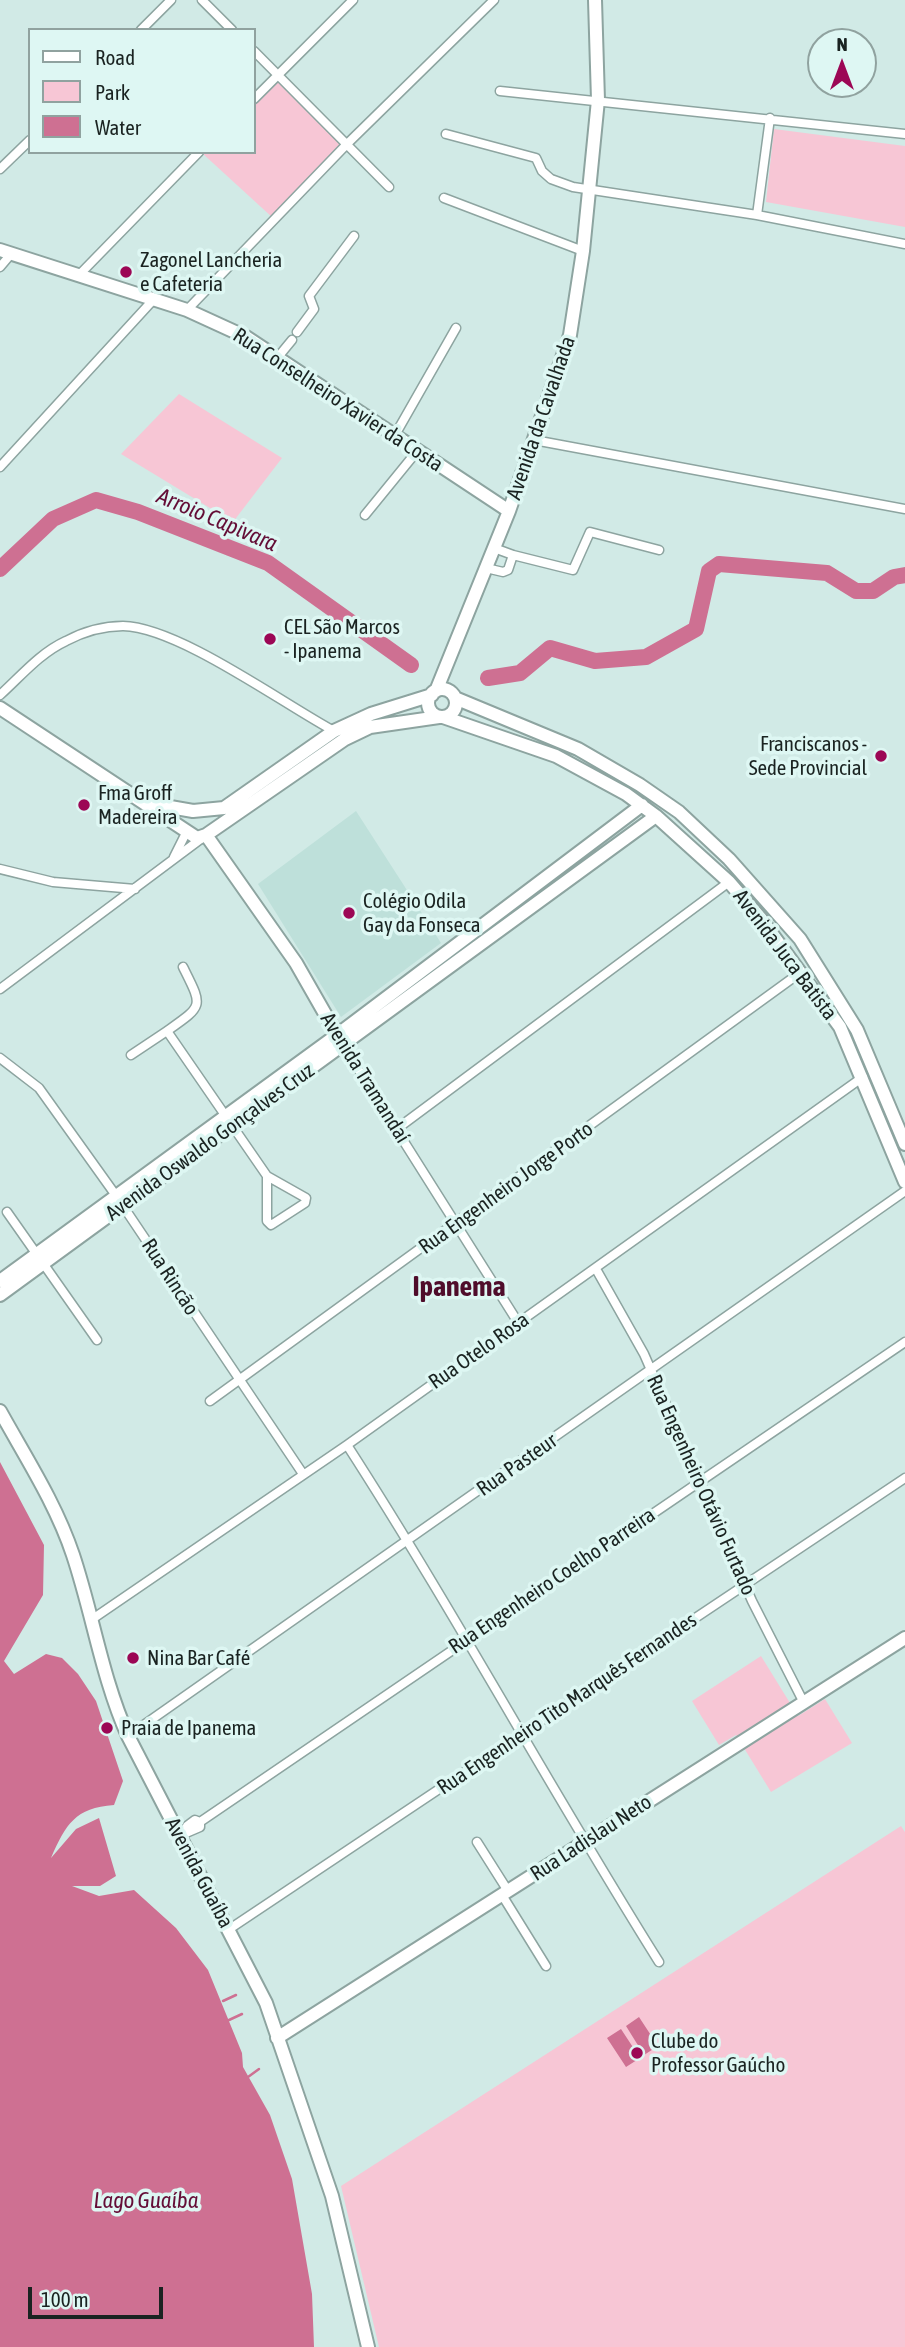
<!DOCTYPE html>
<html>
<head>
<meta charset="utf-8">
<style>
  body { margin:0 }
  #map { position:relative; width:905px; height:2347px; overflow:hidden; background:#d1eae6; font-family:"Asap Condensed",sans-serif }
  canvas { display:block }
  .legend { position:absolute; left:28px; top:28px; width:228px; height:126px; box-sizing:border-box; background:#def7f3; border:2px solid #90a29f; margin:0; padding:9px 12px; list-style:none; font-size:21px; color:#1a2321 }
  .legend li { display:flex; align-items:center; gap:14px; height:35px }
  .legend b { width:35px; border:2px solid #90a29f }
  .north { position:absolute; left:807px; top:28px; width:70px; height:70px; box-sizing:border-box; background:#def7f3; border:2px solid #90a29f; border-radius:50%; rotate:0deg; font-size:19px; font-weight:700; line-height:28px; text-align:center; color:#1a2321 }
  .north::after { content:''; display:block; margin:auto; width:24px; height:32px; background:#9c0755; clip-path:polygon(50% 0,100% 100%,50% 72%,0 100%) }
  .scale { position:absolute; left:28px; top:2287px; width:135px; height:32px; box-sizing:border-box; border:4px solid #1a2321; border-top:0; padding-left:9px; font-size:21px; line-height:24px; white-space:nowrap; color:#1a2321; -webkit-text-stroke:5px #def7f3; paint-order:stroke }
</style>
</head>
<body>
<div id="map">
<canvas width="905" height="2347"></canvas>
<ul class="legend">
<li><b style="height:9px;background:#fff"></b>Road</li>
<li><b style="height:19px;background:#f7c6d5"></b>Park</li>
<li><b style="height:19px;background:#ce7092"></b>Water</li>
</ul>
<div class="north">N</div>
<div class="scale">100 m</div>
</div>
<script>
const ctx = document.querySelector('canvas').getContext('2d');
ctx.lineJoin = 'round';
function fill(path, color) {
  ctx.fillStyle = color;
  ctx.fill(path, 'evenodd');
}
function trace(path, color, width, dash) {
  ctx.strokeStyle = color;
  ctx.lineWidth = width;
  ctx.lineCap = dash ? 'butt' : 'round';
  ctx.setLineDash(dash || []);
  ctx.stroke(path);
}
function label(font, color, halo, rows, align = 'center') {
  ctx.font = font + ' "Asap Condensed",sans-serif';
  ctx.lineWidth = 7;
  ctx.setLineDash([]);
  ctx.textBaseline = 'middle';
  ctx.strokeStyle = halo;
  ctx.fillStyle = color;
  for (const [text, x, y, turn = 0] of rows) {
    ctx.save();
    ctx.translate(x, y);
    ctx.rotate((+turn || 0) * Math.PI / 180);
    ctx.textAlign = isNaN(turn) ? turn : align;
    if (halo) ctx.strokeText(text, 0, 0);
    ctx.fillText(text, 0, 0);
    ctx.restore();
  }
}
const built = new Path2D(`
  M356 811 441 943 341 1017 258 884Z`);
const green = new Path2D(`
  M278 79 343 144 273 218 202 153 254 152V104Z
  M774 129 905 146V227L766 202Z
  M179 394 282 458 233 522 121 454Z
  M761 1656 798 1716 825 1699 852 1743 771 1792 736 1735 719 1745 692 1701Z
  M901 1826 905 1832V2347H379L341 2186Z`);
const water = new Path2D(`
  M0 1462 44 1545 43 1595 4 1661 14 1674 46 1654 62 1658 78 1674 96 1701 123 1781 114 1805C75 1808 66 1824 51 1858L76 1829 99 1818 116 1876 100 1886H72L99 1896 134 1890 176 1928 208 1970 242 2053 243 2067 270 2115 292 2179 312 2294 314 2347H0Z
  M639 2017 658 2046 644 2055 626 2026Z
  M621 2029 640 2058 626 2067 607 2038Z`);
const stream = new Path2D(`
  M223 2001 236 1995
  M229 2020 242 2014
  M248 2077 259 2069`);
const river = new Path2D(`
  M0 569 53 519 96 500 138 512 268 563 411 665
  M488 678 520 673 550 648 595 661 646 657 696 629 709 571 719 564 827 573 856 591H873L894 577 905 575`);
const street = new Path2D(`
  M202 0 232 30
  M141 30 171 0
  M254 51 389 187
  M500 91 905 134
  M254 99 353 0
  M446 134 536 158 542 171 551 179 573 187 757 215 905 244
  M0 169 30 140
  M444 198 583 251
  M757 215 770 118
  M0 267 11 254
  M79 275 199 152
  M187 310 347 144 494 0
  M297 332 314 309 309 296 354 236
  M278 357 292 340
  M395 435 456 328
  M534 440 905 509
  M0 467 154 299
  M365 515 418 450
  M513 555 573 570 590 532 659 550
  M486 568 503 572 508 570 513 555 494 548
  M0 695C21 676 40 653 66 641 83 632 104 626 123 626 178 627 282 703 334 731
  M174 857 187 831
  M0 869 53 882 135 889
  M183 967C203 1007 204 1005 167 1031L267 1176 306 1198 305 1203 271 1225 267 1221V1176
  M0 989 202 838
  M343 1045 519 1324
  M131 1055 167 1031
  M0 1058 39 1088 117 1197 303 1474
  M398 1128 729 882
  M7 1212 97 1340
  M596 1269 644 1354 752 1601 804 1703
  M210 1401 801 972
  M347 1445C456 1614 552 1792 659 1962
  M91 1620 347 1445 863 1077
  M128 1736 905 1191
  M186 1832 187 1826 195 1820 200 1822
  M179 1836 200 1827V1822L905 1342
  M477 1842 508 1891
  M502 1895 546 1966
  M228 1930 905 1478`);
const secondary = new Path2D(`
  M0 250 187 310 246 337 509 511
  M428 703a14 14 0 1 1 28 0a14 14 0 1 1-28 0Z
  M436 691 509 511 570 335 583 251 598 100 595 0
  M455 698 578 749 640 785 679 812 729 859 800 939 857 1030 905 1144
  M0 708 197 838 206 835 345 739 370 727 439 717
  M443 717 556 756 626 794 656 816 729 882 761 919 840 1027 905 1182
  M153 804 193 811 224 808 334 731 371 714 432 695
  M206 835 296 963 340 1040
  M0 1281 337 1035 642 805
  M0 1295 656 816
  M0 1411C26 1458 56 1504 73 1555 93 1615 102 1678 128 1736L266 2003 332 2196 368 2347
  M277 2038 905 1638`);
const markers = [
  [126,272,7,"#9c0755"],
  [270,639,7,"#9c0755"],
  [881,756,7,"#9c0755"],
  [84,805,7,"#9c0755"],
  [349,913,7,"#9c0755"],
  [133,1658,7,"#9c0755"],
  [107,1728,7,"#9c0755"],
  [637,2053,7,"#9c0755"]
];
const poiNames = [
  ["Zagonel Lancheria",140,260],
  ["e Cafeteria",140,284],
  ["CEL São Marcos",284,627],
  ["- Ipanema",284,651],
  ["Franciscanos -",867,744,"right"],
  ["Sede Provincial",867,768,"right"],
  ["Fma Groff",98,793],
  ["Madereira",98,817],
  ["Colégio Odila",363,901],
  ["Gay da Fonseca",363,925],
  ["Nina Bar Café",147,1658],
  ["Praia de Ipanema",121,1728],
  ["Clube do",651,2041],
  ["Professor Gaúcho",651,2065]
];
const streetNames = [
  ["Rua Conselheiro Xavier da Costa",338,400,33],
  ["Avenida da Cavalhada",541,418,-71],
  ["Avenida Juca Batista",785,955,53],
  ["Avenida Tramandaí",365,1078,58],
  ["Avenida Oswaldo Gonçalves Cruz",210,1142,-36],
  ["Rua Engenheiro Jorge Porto",506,1188,-36],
  ["Rua Rincão",170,1277,57],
  ["Rua Otelo Rosa",479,1351,-35],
  ["Rua Pasteur",517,1465,-35],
  ["Rua Engenheiro Otávio Furtado",701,1485,66],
  ["Rua Engenheiro Coelho Parreira",552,1581,-34],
  ["Rua Engenheiro Tito Marquês Fernandes",567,1704,-34],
  ["Rua Ladislau Neto",591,1838,-33],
  ["Avenida Guaíba",199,1873,62]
];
const waterNames = [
  ["Arroio Capivara",217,520,23],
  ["Lago Guaíba",146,2201]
];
const districtNames = [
  ["Ipanema",459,1287]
];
fill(built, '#bee0da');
fill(green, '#f7c6d5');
fill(water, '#ce7092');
trace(stream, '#ce7092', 2.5);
trace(river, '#ce7092', 16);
trace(street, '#8da4a0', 11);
trace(secondary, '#8da4a0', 16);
trace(street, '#fff', 8);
trace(secondary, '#fff', 12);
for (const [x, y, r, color] of markers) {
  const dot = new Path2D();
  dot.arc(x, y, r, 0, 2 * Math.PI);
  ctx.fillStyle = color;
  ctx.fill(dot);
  trace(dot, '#def7f3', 2.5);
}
label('21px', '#1a2321', '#def7f3', poiNames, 'left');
label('21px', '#1a2321', '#def7f3', streetNames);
label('italic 23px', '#640e37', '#def7f3', waterNames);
label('bold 28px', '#4f0d2b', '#def7f3', districtNames);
</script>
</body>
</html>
